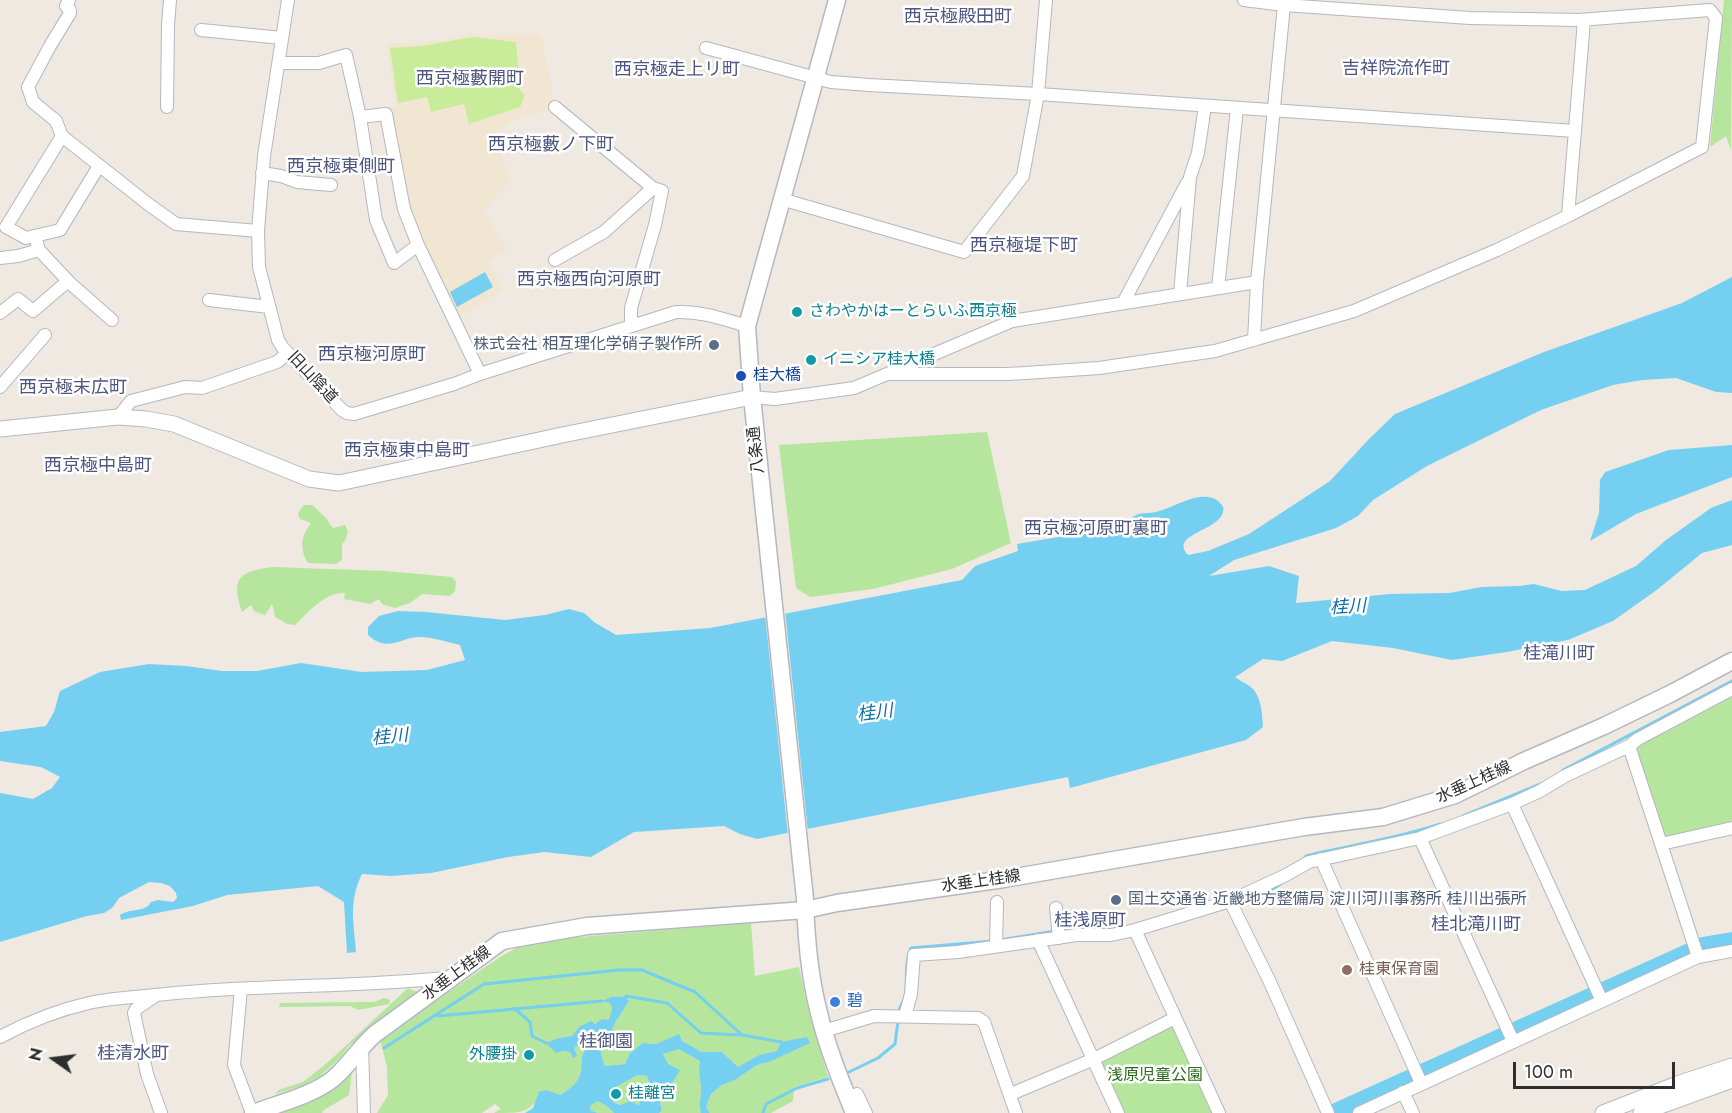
<!DOCTYPE html>
<html>
<head>
<meta charset="utf-8">
<style>
  body { margin:0 }
  #map { position:relative; width:1732px; height:1113px; overflow:hidden; background:#efe9e1; font-family:Jost,sans-serif }
  canvas { display:block }
  .north { position:absolute; left:24px; top:1029px; width:60px; height:60px; -webkit-text-stroke:4px #fff; paint-order:stroke; rotate:284deg; font-size:16px; font-weight:700; line-height:24px; text-align:center; color:#2e2e2e }
  .north::after { content:''; display:block; margin:auto; width:21px; height:27px; background:#2e2e2e; clip-path:polygon(50% 0,100% 100%,50% 72%,0 100%) }
  .scale { position:absolute; left:1513px; top:1062px; width:162px; height:27px; box-sizing:border-box; border:3px solid #2e2e2e; border-top:0; padding-left:8px; font-size:18px; line-height:21px; white-space:nowrap; color:#2e2e2e; -webkit-text-stroke:4px #fff; paint-order:stroke }
</style>
</head>
<body>
<div id="map">
<canvas width="1732" height="1113"></canvas>
<div class="north">N</div>
<div class="scale">100 m</div>
</div>
<script>
const ctx = document.querySelector('canvas').getContext('2d');
ctx.lineJoin = 'round';
function fill(path, color) {
  ctx.fillStyle = color;
  ctx.fill(path, 'evenodd');
}
function trace(path, color, width, dash) {
  ctx.strokeStyle = color;
  ctx.lineWidth = width;
  ctx.lineCap = dash ? 'butt' : 'round';
  ctx.setLineDash(dash || []);
  ctx.stroke(path);
}
function label(font, color, halo, rows, align = 'center') {
  ctx.font = font + ' Jost,"Noto Sans JP",sans-serif';
  ctx.lineWidth = 5;
  ctx.setLineDash([]);
  ctx.textBaseline = 'middle';
  ctx.strokeStyle = halo;
  ctx.fillStyle = color;
  for (const [text, x, y, turn = 0] of rows) {
    ctx.save();
    ctx.translate(x, y);
    ctx.rotate((+turn || 0) * Math.PI / 180);
    ctx.textAlign = isNaN(turn) ? turn : align;
    if (halo) ctx.strokeText(text, 0, 0);
    ctx.fillText(text, 0, 0);
    ctx.restore();
  }
}
const education = new Path2D(`
  M470 34H541L554 99 549 111 515 119 493 137 511 179 484 210 507 250 488 261 504 290 458 318 413 219 388 107 396 105 387 44 425 42Z`);
const green = new Path2D(`
  M1724 0H1732L1731 150 1726 136 1710 147Z
  M987 432 1011 543 952 569 873 589 810 597 796 588 779 445Z
  M304 505H312L325 517 333 528 345 525 348 531 345 541 342 544V560L336 564 308 563C299 548 301 536 311 523L300 519 298 513Z
  M272 567 386 571 452 577 456 582 455 591 450 596 422 594 410 603 395 608 382 604 379 599 370 604 344 599 345 593C324 592 309 612 295 625L287 624 275 617 274 610 272 604 265 615 254 611 251 605 242 612C231 578 238 572 272 567Z
  M1732 694V823L1668 837 1663 832 1638 752V744L1711 708Z
  M751 923 755 976 799 967 806 1000 828 1077 794 1087 793 1101 771 1113H710L706 1107 711 1094 722 1085 735 1080 757 1065 769 1062 778 1051 759 1055 738 1067 722 1052H702L682 1041 678 1035 656 1044 643 1043 630 1053 625 1064 605 1066C600 1050 597 1041 612 1031L615 1023 629 1001 625 996 611 997 603 1001 610 1003 612 1009 610 1020 579 1027 572 1036 559 1038 563 1051 570 1052 579 1043 585 1049C581 1056 582 1061 581 1069 580 1082 571 1088 560 1095L547 1090C526 1113 527 1113 494 1113L501 1109 495 1104 482 1113H377L388 1095 387 1067 380 1039 500 957 529 941Z
  M408 988 420 993 350 1045 339 1059 320 1076 304 1085 275 1094 279 1090 303 1082 327 1063Z
  M384 998 390 1000 389 1004 358 1010 350 1006 279 1007 280 1003 374 1002Z
  M1170 1026 1177 1032 1214 1113H1123L1101 1065 1102 1059Z
  M679 1048 700 1061C698 1071 700 1078 701 1087 702 1096 698 1102 701 1113H659L662 1109 659 1099 669 1088 668 1064 663 1054Z
  M353 1065 349 1095 324 1110 322 1113H284L283 1111Z
  M638 1075 647 1076 650 1087 645 1093 639 1105 635 1103C622 1105 618 1107 609 1096L612 1089Z
  M598 1101 608 1107 614 1113H598L590 1110 591 1105Z`);
const pitch = new Path2D(`
  M473 37 516 42 520 90 525 95 520 107 469 124 464 104 431 112 427 97 398 103 390 48 422 46Z`);
const water = new Path2D(`
  M485 272 493 287 457 307 450 292Z
  M1732 277V393L1716 392 1676 378 1642 380 1613 385 1541 410 1427 466 1373 500 1358 516 1336 528 1234 560 1209 576 1269 566 1299 576 1296 603 1390 594 1449 593 1482 587 1519 586 1534 584 1562 591 1585 590 1636 566 1666 540 1711 508 1732 500V545L1702 553 1658 589 1613 621 1568 640 1507 652 1452 660 1393 648 1332 641 1282 661 1263 659 1235 677C1240 681 1248 684 1252 688 1262 698 1262 715 1263 727L1246 740 1070 788 1068 777 757 839 740 834 724 826 634 832 591 857 544 852 508 857 431 873 390 876 362 874C348 903 354 922 356 952L347 953 344 902 318 886 227 895 193 906 121 920 120 915C130 908 145 913 151 902L158 900 173 902 177 898 176 893 170 886 161 883 149 882 119 898 112 908 104 913 87 916 0 942V793L33 799 52 788 60 777 41 767 0 761V732L46 726 54 712 60 691 100 672 149 664 186 666 222 671H257L301 663 362 672 427 670 465 660 460 645C448 642 435 638 422 637 400 636 389 654 368 635V627L379 616 398 611 426 612 505 620 545 615 569 609 584 613 594 622 616 635 710 628 962 580 975 566 1018 551 1017 544 1117 527C1120 526 1123 526 1126 524 1130 522 1131 517 1136 515 1143 512 1152 514 1159 511 1176 507 1205 486 1221 504 1223 506 1224 508 1223 512 1219 531 1169 534 1188 555L1208 551 1249 534 1330 481 1369 439 1395 414 1544 352 1682 303Z
  M1732 445V477L1636 514 1590 541 1599 513 1600 480 1605 472 1669 450Z
  M626 996 629 1001 615 1023 612 1031C597 1041 600 1051 605 1066L625 1064 630 1053 643 1043 656 1044 679 1034 682 1041 702 1052H722L738 1067 759 1055 777 1051 781 1042 807 1037 810 1043 769 1062 757 1065 735 1080 722 1085 711 1094 706 1107 710 1113H701C698 1102 702 1096 701 1087 700 1078 698 1071 700 1061L679 1049 663 1054 668 1064 680 1070 669 1088 659 1099 662 1110 659 1113H614L608 1107 598 1101 591 1105 590 1110 598 1113H525L533 1108 539 1092 547 1090 560 1095C571 1088 580 1082 581 1069 582 1061 581 1056 585 1049L580 1044 574 1048 577 1056 573 1058 570 1052 563 1051 556 1053 546 1043 559 1038 572 1036 579 1027 591 1021 595 1024 602 1019 609 1020 612 1009 610 1003 602 1001 611 997ZM638 1075 647 1076 650 1087 644 1093 639 1105 630 1101 621 1105 615 1103 609 1096 612 1089Z`);
const pier = new Path2D(`
  M785 611 808 832 788 836 765 614Z`);
const stream = new Path2D(`
  M1563 770 1732 681
  M1463 816 1543 783
  M1304 859 1306 856C1350 845 1396 839 1440 824
  M1253 897 1276 887 1289 878
  M1062 929 1070 927
  M1000 940 1055 931
  M626 996 667 1003 701 1033 741 1035
  M514 1008 530 1022 532 1036 546 1043
  M899 1011C900 1006 903 1002 905 997 908 981 904 963 911 948L993 941
  M438 1016 602 1001
  M384 1048 484 984 619 970H642L695 992 742 1035 781 1042
  M849 1072 878 1058 895 1044 898 1021
  M763 1113 766 1104 797 1088 828 1079`);
const river = new Path2D(`
  M1336 1113 1703 947 1732 942`);
const minor = new Path2D(`
  M69 0 66 6 70 10V13L50 46 28 87 33 102 56 121 62 136 148 204 176 224 258 231
  M288 0 264 156 258 231 259 267 278 340 283 348 342 410 347 413 354 414 454 384 480 374 676 312C701 311 723 319 747 326
  M201 30 282 38
  M706 48 831 82 869 85 1038 94 1575 131
  M279 63H319L346 55 360 117 376 220 394 263 418 245
  M167 107 168 25 170 0
  M555 107 653 188
  M360 117 386 114 404 209 418 245 480 374
  M62 136 6 227 26 238 60 230 99 166
  M262 173 281 176 297 182 331 185
  M781 199 964 252 1023 176 1038 94 1046 0
  M1568 216 1584 20
  M35 236 39 250 71 284 112 320
  M0 258 18 256 39 250
  M555 260 604 232 653 188 662 191 655 225 631 308V326
  M1218 288 1237 108
  M1180 294 1190 177 1198 153 1205 106
  M209 300 269 307
  M1123 303 1187 183
  M0 313 18 299 33 311 68 281
  M1254 340 1257 282 1284 5 1286 0
  M887 374H1006L1026 373 1099 368 1215 351 1354 311 1497 250 1568 216 1702 147 1716 18 1710 10 1579 20 1470 18 1284 5 1244 0
  M0 387 45 335
  M752 397 775 399 854 388 1012 321 1257 282
  M118 417 131 401 185 387 202 388 277 362 288 353
  M1629 746 1698 957
  M1512 804 1602 1001
  M1420 838 1513 1041
  M1661 844 1732 828
  M1321 859 1421 1083
  M1230 901 1269 980 1328 1113
  M1056 908 1059 938
  M1135 930 1219 1113
  M1038 940 1118 1113
  M996 946 997 902
  M241 989 234 1065 252 1113
  M155 996 136 1009 134 1013 147 1074 161 1113
  M905 1016 911 994 914 955 958 952 1077 935H1111L1135 930 1230 901 1286 875 1309 862 1420 838 1512 804 1540 791 1565 776 1629 746 1638 739 1732 689
  M824 1031 874 1016 978 1018 984 1022 1016 1113
  M0 1037C28 1022 58 1010 89 1003 115 997 141 997 166 994 261 984 358 988 453 977
  M362 1045 364 1113
  M1403 1092 1413 1113
  M857 1094 866 1113
  M1011 1094 1094 1059 1175 1018
  M1359 1113 1698 957 1732 951`);
const tertiary = new Path2D(`
  M0 429 118 417 146 419 174 424 309 479 339 483 567 434 752 397
  M1603 1113 1680 1083 1732 1066
  M1641 1113 1732 1080`);
const secondary = new Path2D(`
  M837 0 747 326 752 397 805 899C806 936 809 973 818 1009 826 1044 840 1079 854 1113
  M253 1113C277 1104 314 1095 334 1078 349 1065 359 1048 375 1034L502 941 587 926 805 910 837 903 1004 879 1304 827 1383 817 1455 795 1524 761 1604 726 1670 694 1732 661`);
const markers = [
  [797,312,6,"#0f9aa8"],
  [714,345,6,"#5c6f8a"],
  [811,360,6,"#0f9aa8"],
  [741,376,6,"#1a4fb4"],
  [1116,900,6,"#5c6f8a"],
  [1347,970,6,"#8d6e63"],
  [835,1002,6,"#3f7fe0"],
  [529,1055,6,"#0f9aa8"],
  [616,1094,6,"#0f9aa8"]
];
const cultureNames = [
  ["さわやかはーとらいふ西京極",809,312],
  ["イニシア桂大橋",823,360],
  ["外腰掛",517,1055,"right"],
  ["桂離宮",628,1094]
];
const serviceNames = [
  ["株式会社 相互理化学硝子製作所",702,345],
  ["国土交通省 近畿地方整備局 淀川河川事務所 桂川出張所",1128,900,"left"]
];
const transitNames = [
  ["桂大橋",753,376]
];
const streetNames = [
  ["旧山陰道",312,378,47],
  ["八条通",757,450,-96],
  ["水垂上桂線",1474,783,-24],
  ["水垂上桂線",981,882,-8],
  ["水垂上桂線",457,974,-36]
];
const educationNames = [
  ["桂東保育園",1359,970]
];
const shopNames = [
  ["碧",847,1002]
];
const parkNames = [
  ["浅原児童公園",1155,1076]
];
const neighbourhoodNames = [
  ["西京極殿田町",958,18],
  ["吉祥院流作町",1396,70],
  ["西京極走上リ町",677,71],
  ["西京極藪開町",470,80],
  ["西京極藪ノ下町",551,146],
  ["西京極東側町",341,168],
  ["西京極堤下町",1024,247],
  ["西京極西向河原町",589,281],
  ["西京極河原町",372,356],
  ["西京極末広町",73,389],
  ["西京極東中島町",407,452],
  ["西京極中島町",98,467],
  ["西京極河原町裏町",1096,530],
  ["桂滝川町",1559,655],
  ["桂浅原町",1090,922],
  ["桂北滝川町",1476,926],
  ["桂御園",606,1043],
  ["桂清水町",133,1055]
];
const waterNames = [
  ["桂川",1348,608,-3],
  ["桂川",875,714,-7],
  ["桂川",390,738,-5]
];
fill(education, '#f0e6d1');
fill(green, '#b6e59e');
fill(pitch, '#c9ec9a');
fill(water, '#75cff0');
fill(pier, '#efe9e1');
trace(stream, '#75cff0', 3);
trace(river, '#75cff0', 20);
trace(minor, '#b4b7c1', 14);
trace(tertiary, '#b4b7c1', 17);
trace(secondary, '#b4b7c1', 19);
trace(minor, '#fff', 12);
trace(tertiary, '#fff', 15);
trace(secondary, '#fff', 16);
for (const [x, y, r, color] of markers) {
  const dot = new Path2D();
  dot.arc(x, y, r, 0, 2 * Math.PI);
  ctx.fillStyle = color;
  ctx.fill(dot);
  trace(dot, '#fff', 2);
}
label('16px', '#0d838f', '#fff', cultureNames, 'left');
label('16px', '#4e5e75', '#fff', serviceNames, 'right');
label('16px', '#164399', '#fff', transitNames, 'left');
label('16px', '#2e2e2e', '#fff', streetNames);
label('16px', '#785e54', '#fff', educationNames, 'left');
label('16px', '#366cbe', '#fff', shopNames, 'left');
label('16px', '#2c6e1b', '#fff', parkNames);
label('18px', '#4d5680', '#fff', neighbourhoodNames);
label('italic 18px', '#0d6fa3', '#fff', waterNames);
</script>
</body>
</html>
